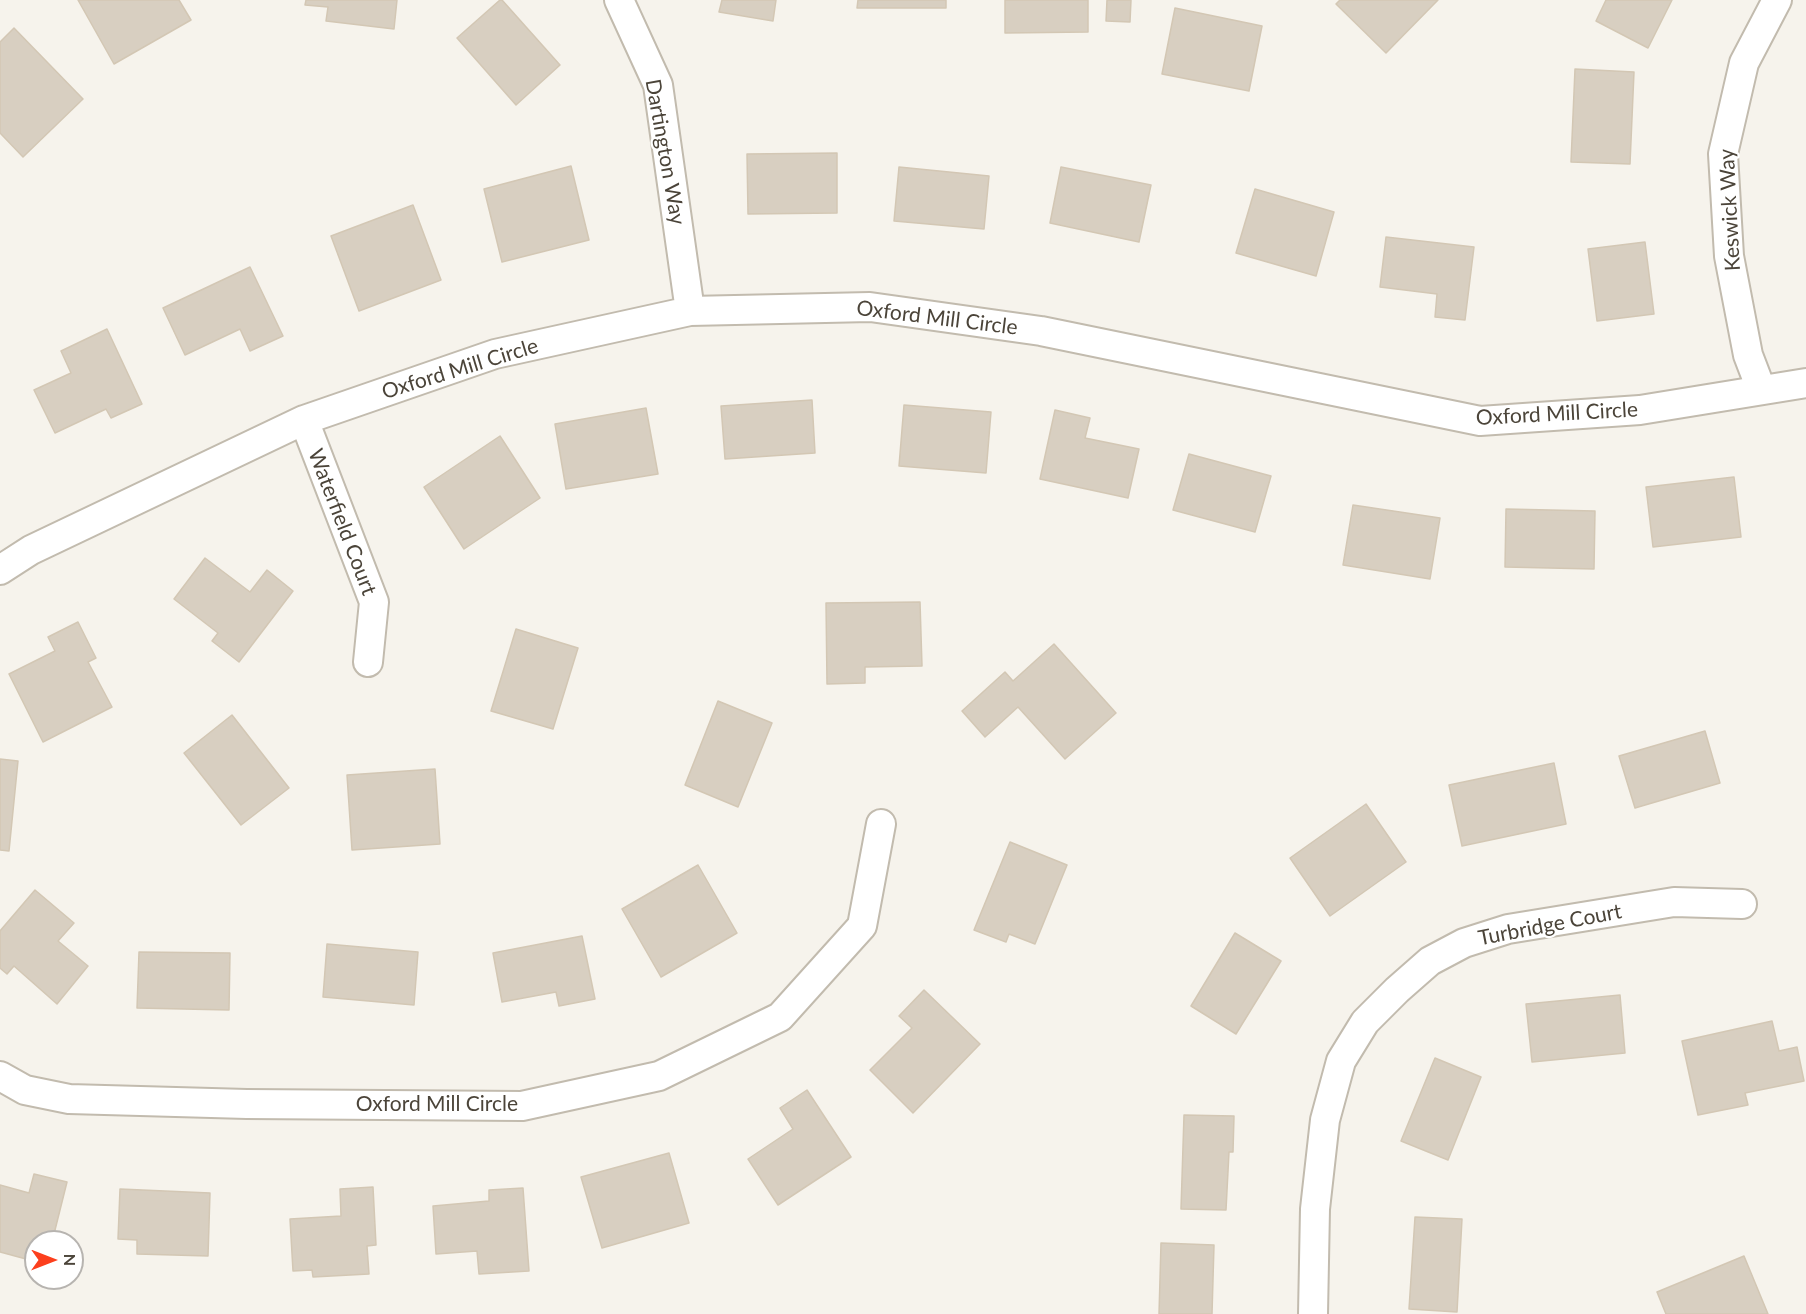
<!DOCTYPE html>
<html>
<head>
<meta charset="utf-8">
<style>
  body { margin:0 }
  #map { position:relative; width:1806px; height:1314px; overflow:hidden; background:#f6f3ec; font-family:Lato,sans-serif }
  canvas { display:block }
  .north { position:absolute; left:24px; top:1230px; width:60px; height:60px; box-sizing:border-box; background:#fff; border:2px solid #b7b4b0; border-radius:50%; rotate:90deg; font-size:16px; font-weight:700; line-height:24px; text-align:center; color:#4b4439 }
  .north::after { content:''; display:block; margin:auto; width:21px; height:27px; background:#fc3f1d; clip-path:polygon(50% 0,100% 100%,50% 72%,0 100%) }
</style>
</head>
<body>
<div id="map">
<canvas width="1806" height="1314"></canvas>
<div class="north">N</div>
</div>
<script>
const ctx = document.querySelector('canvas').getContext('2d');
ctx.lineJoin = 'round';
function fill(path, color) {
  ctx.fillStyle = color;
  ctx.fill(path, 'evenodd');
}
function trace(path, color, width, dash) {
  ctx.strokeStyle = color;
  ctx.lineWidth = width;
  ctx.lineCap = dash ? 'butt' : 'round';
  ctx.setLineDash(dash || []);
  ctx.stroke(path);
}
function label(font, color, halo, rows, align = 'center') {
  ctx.font = font + ' Lato,sans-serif';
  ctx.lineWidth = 4.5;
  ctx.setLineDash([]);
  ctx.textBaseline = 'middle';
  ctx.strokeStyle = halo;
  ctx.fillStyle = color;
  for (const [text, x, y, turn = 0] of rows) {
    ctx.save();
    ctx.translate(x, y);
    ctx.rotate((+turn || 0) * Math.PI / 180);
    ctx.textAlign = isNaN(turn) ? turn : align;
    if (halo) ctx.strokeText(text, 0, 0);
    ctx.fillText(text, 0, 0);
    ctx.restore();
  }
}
const building = new Path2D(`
  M78 0H179L191 20 114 64Z
  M306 0H397L394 29 326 21 328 7 305 5Z
  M500 0H502L560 65 516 105 457 38Z
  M722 0H776L773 21 719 12Z
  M858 0H946V8H857Z
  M1005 0H1088V32L1005 33Z
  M1107 0H1131L1130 22 1106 21Z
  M1340 0H1438L1386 53 1336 4Z
  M1606 0H1672L1648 48 1596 21Z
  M1175 8 1262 26 1249 91 1162 74Z
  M14 28 83 99 23 157 0 133V42Z
  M1575 69 1634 72 1630 164 1571 162Z
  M837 153V213L748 214 747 154Z
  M571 166 589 240 502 262 484 189Z
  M899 167 989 176 984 229 894 221Z
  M1061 167 1151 185 1139 242 1050 223Z
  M1255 189 1334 212 1316 276 1236 253Z
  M413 205 441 280 359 311 331 236Z
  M1386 237 1474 247 1465 320 1435 317 1437 294 1380 287Z
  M1645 242 1654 314 1597 321 1588 249Z
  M250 267 283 336 250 351 240 329 185 355 163 308Z
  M107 329 142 404 111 418 106 409 55 433 34 390 71 373 61 351Z
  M812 400 815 453 725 459 721 406Z
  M904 405 991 412 986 473 899 466Z
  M646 408 658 474 566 489 555 424Z
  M1055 410 1090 418 1085 438 1139 449 1128 498 1040 479Z
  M500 436 540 498 464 549 424 487Z
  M1189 454 1271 476 1255 532 1173 510Z
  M1734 477 1741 537 1653 547 1646 487Z
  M1353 505 1440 518 1430 579 1343 565Z
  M1506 509 1595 511 1594 569 1505 567Z
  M205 558 250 592 267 570 293 591 239 662 212 641 218 633 174 599Z
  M920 602 922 666 865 667V683L827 684 826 603Z
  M78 622 96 658 88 662 112 707 43 742 9 674 55 651 48 637Z
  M516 629 578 648 553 729 491 711Z
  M1054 644 1116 713 1065 759 1018 707 985 737 962 711 1005 672 1013 681Z
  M718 701 772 723 738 807 685 785Z
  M232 715 289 788 241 825 184 753Z
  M1705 731 1720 783 1635 808 1619 756Z
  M0 759 18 761 9 851 0 850Z
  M1554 763 1566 824 1462 846 1449 785Z
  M435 769 440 844 352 850 347 775Z
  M1366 804 1406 862 1330 916 1290 858Z
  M1010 842 1067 865 1035 944 1009 934 1006 942 974 930Z
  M698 865 737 933 661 977 622 909Z
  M35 890 74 923 58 941 88 966 57 1004 14 966 7 974 0 968V931Z
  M1235 933 1281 961 1236 1034 1191 1006Z
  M582 936 595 999 559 1006 556 992 502 1002 493 953Z
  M327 944 418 952 414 1005 323 997Z
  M139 952 230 953 229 1010 137 1008Z
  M924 990 980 1044 913 1113 870 1070 912 1028 899 1016Z
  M1620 995 1625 1053 1532 1062 1526 1004Z
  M1772 1021 1779 1051 1797 1047 1804 1081 1745 1093 1748 1105 1698 1115 1682 1041Z
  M1435 1058 1481 1077 1448 1160 1401 1141Z
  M807 1090 851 1157 778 1205 748 1159 793 1129 780 1108Z
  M1184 1115 1234 1116 1233 1152H1229L1226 1210 1181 1209Z
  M669 1153 689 1223 602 1248 581 1177Z
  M34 1174 67 1182 52 1242H36V1250L29 1248 26 1259 0 1252V1185L29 1193Z
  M373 1187 376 1245 367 1246 369 1274 313 1277 312 1270 293 1271 290 1219 341 1216 340 1189Z
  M523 1188 529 1271 479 1274 477 1251 436 1254 433 1206 489 1201V1190Z
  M120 1189 210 1193 208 1256 137 1254V1240L118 1239Z
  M1415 1217 1462 1219 1457 1312 1409 1309Z
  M1161 1243 1214 1245 1212 1314H1159Z
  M1744 1256 1768 1314H1666L1657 1292Z`);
const minor = new Path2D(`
  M619 0 658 85 690 311
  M1761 389 1748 355 1729 256 1723 154 1744 63 1777 0
  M304 420 374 602 368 662
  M0 570 31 550 304 420 495 354 690 311 870 307 1041 331 1480 421 1640 410 1806 383
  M0 1076 25 1090 69 1099 247 1104 522 1106 659 1076 780 1017 862 926 881 824
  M1313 1314 1315 1209 1325 1120 1341 1061 1365 1022 1397 990 1430 961 1464 943 1508 929 1674 902 1742 904`);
const streetNames = [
  ["Dartington Way",665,152,80],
  ["Keswick Way",1730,210,-93],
  ["Oxford Mill Circle",937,318,7],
  ["Oxford Mill Circle",460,369,-17],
  ["Oxford Mill Circle",1557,414,-3],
  ["Waterfield Court",342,522,69],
  ["Turbridge Court",1550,925,-11],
  ["Oxford Mill Circle",437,1104]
];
fill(building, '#d8cfc1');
trace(building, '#d3c7b4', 1.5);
trace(minor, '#c2bbae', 32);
trace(minor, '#fff', 28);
label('21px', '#4b4439', '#fff', streetNames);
</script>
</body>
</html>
